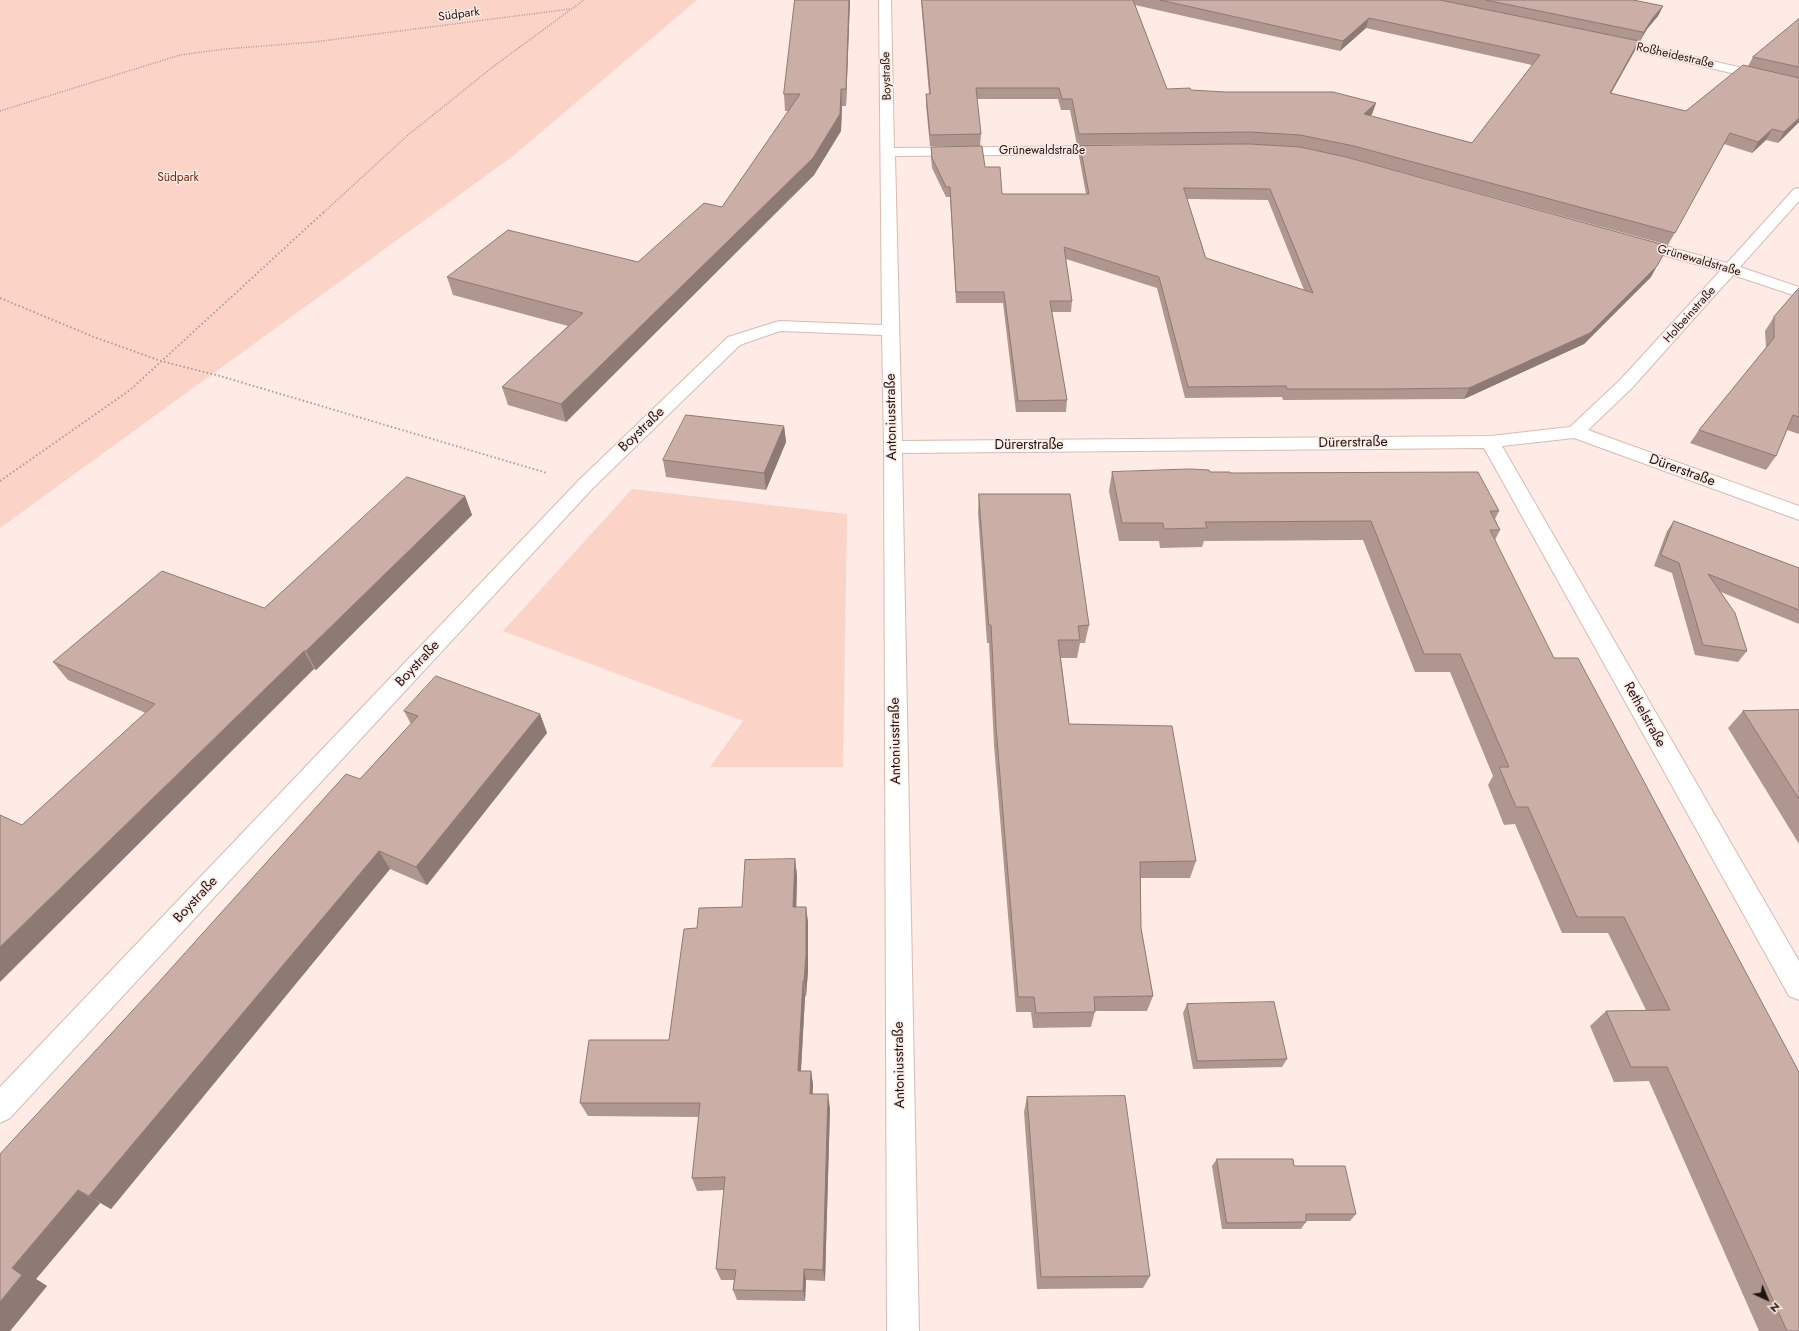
<!DOCTYPE html>
<html>
<head>
<meta charset="utf-8">
<style>
  body { margin:0 }
  #map { position:relative; width:1799px; height:1331px; overflow:hidden; background:#feebe5; font-family:Jost,sans-serif }
  canvas { display:block }
  .north { position:absolute; left:1747px; top:1279px; width:40px; height:40px; -webkit-text-stroke:3px #feebe5; paint-order:stroke; rotate:136deg; font-size:11px; font-weight:700; line-height:16px; text-align:center; color:#1e1411 }
  .north::after { content:''; display:block; margin:auto; width:14px; height:18px; background:#1e1411; clip-path:polygon(50% 0,100% 100%,50% 72%,0 100%) }
</style>
</head>
<body>
<div id="map">
<canvas width="1799" height="1331"></canvas>
<div class="north">N</div>
</div>
<script>
const ctx = document.querySelector('canvas').getContext('2d');
ctx.lineJoin = 'round';
function fill(path, color) {
  ctx.fillStyle = color;
  ctx.fill(path, 'evenodd');
}
function trace(path, color, width, dash) {
  ctx.strokeStyle = color;
  ctx.lineWidth = width;
  ctx.lineCap = dash ? 'butt' : 'round';
  ctx.setLineDash(dash || []);
  ctx.stroke(path);
}
function label(font, color, halo, rows, align = 'center') {
  ctx.font = font + ' Jost,sans-serif';
  ctx.lineWidth = 3;
  ctx.setLineDash([]);
  ctx.textBaseline = 'middle';
  ctx.strokeStyle = halo;
  ctx.fillStyle = color;
  for (const [text, x, y, turn = 0] of rows) {
    ctx.save();
    ctx.translate(x, y);
    ctx.rotate((+turn || 0) * Math.PI / 180);
    ctx.textAlign = isNaN(turn) ? turn : align;
    if (halo) ctx.strokeText(text, 0, 0);
    ctx.fillText(text, 0, 0);
    ctx.restore();
  }
}
const green = new Path2D(`
  M0 0H697L513 156 0 528Z
  M632 489 847 514 843 767H710L743 721 503 631Z`);
const pathFar1 = new Path2D(`
  M0 111 180 55 225 49 314 42 570 9
  M324 212 408 135 494 66 584 0`);
const path = new Path2D(`
  M0 298 94 337 161 361 220 376 547 473
  M0 481 130 390 325 211`);
const minor = new Path2D(`
  M879 0H891L894 148 1110 146 1115 147 1117 150 1115 153 1110 154 895 156 902 441 1490 436 1570 427 1620 380 1720 271 1631 246 1628 243 1631 240 1636 238 1727 263 1794 189 1799 188V201L1740 267 1799 287V297L1733 275 1632 388 1588 430 1799 506V520L1574 438 1502 446 1799 961V1000L1789 996 1484 448 902 453 919 1331H887L884 447 882 335 780 331 740 345 593 488 10 1118 0 1123V1087L579 480 728 337 779 321 882 325Z`);
const tertiary = new Path2D(`
  M1608 37 1799 81V89L1604 43 1602 41 1604 39Z`);
const wall = new Path2D(`
  M795 0H850L846 106H842L841 131 814 175 566 422 508 405 502 387 568 326 453 295 447 277 638 262 722 207 789 111H785L784 94Z
  M921 0H1633L1663 6 1658 16 1647 29 1639 43V42L1634 52 1611 93 1686 111 1748 66 1753 57 1799 19V122L1778 143 1766 140 1752 153 1724 144 1668 245 1350 158 1297 147 1247 144 1077 145 1070 110H1061L1058 99H977L981 134 980 146H930L926 105V94H929ZM1135 5 1340 51 1366 28 1532 65 1472 143 1371 116 1372 114 1376 103 1167 89Z
  M1080 146 1651 277 1584 344 1464 399 1283 400 1282 397 1185 398 1157 288 1066 259 1072 301 1071 312H1052L1067 400 1066 412H1016L1003 303H956L950 197H946L932 168 931 157V147L985 167 1002 194H1086L1079 156ZM1187 199 1268 200 1304 290 1206 258Z
  M1799 288V434L1787 430 1776 456 1766 470 1690 443 1699 430 1766 348 1765 331 1774 317Z
  M784 426 786 442 766 490 666 477 663 460Z
  M1112 472H1210L1230 473 1499 511 1495 519 1500 530 1495 540 1799 1331H1759L1649 1081 1614 1082 1590 1026 1606 1011 1646 1010 1608 933H1562L1515 824 1504 825 1488 785 1493 776 1450 672H1415L1363 540 1204 541 1202 547 1160 548 1159 541H1119L1109 491Z
  M979 494 1089 625 1085 643H1080L1077 658H1061L1069 724 1196 861 1190 878H1141V928L1153 996 1147 1011H1095L1091 1027 1033 1028 1031 1012H1016L994 745 989 643H987L978 513Z
  M465 496 472 515 316 670 314 669 22 825 146 713 68 680 53 662 264 608Z
  M1674 521 1799 568V624L1721 592 1747 651 1738 662 1695 655 1672 573 1654 566 1667 531Z
  M1799 710V844L1728 728 1743 711Z
  M404 711 540 714 547 733 427 885 390 869 111 1209 100 1203 36 1279 47 1286 10 1331H0L360 779 411 724Z
  M795 859 797 876 796 907H806L808 923V971L806 996 805 997 801 1071H811L813 1085 812 1094 830 1108 825 1281 806 1280 805 1301 737 1300 733 1290 734 1280H721L716 1269 724 1190 697 1191 692 1178 699 1117 588 1116 580 1103 669 1040 697 928 742 907Z
  M1187 1004 1287 1059 1282 1067 1193 1069 1183 1013Z
  M1027 1097 1150 1276 1143 1288 1037 1289 1024 1112Z
  M1217 1159 1356 1214 1350 1221H1306V1222L1301 1229H1222L1212 1166Z`);
const shadedWall = new Path2D(`
  M849 0H850L846 106V89Z
  M1663 6 1658 16 1647 29 1639 43 1644 32 1652 19Z
  M1369 18 1366 28 1340 51 1343 41Z
  M1639 41 1634 52 1605 104 1610 93Z
  M841 89 842 106 841 131 814 175 566 422 561 404Z
  M1376 103 1372 114 1361 125 1364 114Z
  M1799 118V122L1778 143 1784 132Z
  M1772 129 1766 140 1752 153 1758 142Z
  M1668 246 1651 277 1584 344 1464 399 1469 388Z
  M784 426 786 442 766 490 764 473Z
  M465 496 472 515 316 670 306 651Z
  M304 651 314 669 0 982V947Z
  M540 714 547 733 427 885 416 867Z
  M379 851 390 869 111 1209 89 1196Z
  M795 859 797 876 796 923 793 907Z
  M806 907 808 923V971L806 996 804 981Z
  M803 981 805 997 800 1085 798 1071Z
  M811 1071 813 1085 812 1108 810 1094Z
  M828 1094 830 1108 825 1281 823 1270Z
  M78 1190 100 1203 36 1279 47 1286 10 1331H0V1302L12 1268Z
  M804 1269 806 1280 805 1301 803 1291Z`);
const building = new Path2D(`
  M795 0H849L846 89H841L840 114 813 158 561 404 502 387 583 313 447 277 508 230 638 262 704 203 722 207 800 94H784Z
  M922 0H1133L1167 89 1190 88 1191 90 1225 92H1333L1376 103 1364 114 1472 143 1540 55 1369 18 1343 41 1160 0H1440L1639 41 1610 93 1686 111 1743 65 1799 78V118L1784 132 1772 129 1758 142 1730 133 1675 233 1354 146 1300 135 1250 132 1079 134 1072 99H1062L1059 88H976L981 134 930 135 926 94H930Z
  M1486 0H1633L1663 6 1652 19 1644 32Z
  M1799 19V67L1753 57Z
  M1249 144 1300 147 1346 157 1668 246 1657 266 1590 333 1469 388 1387 389H1287L1286 386 1188 387 1159 277 1064 247 1072 301H1050L1067 400 1018 401 1004 292H956L950 187H946L932 158 931 147 982 146 985 167H1000L1002 194H1089L1080 146ZM1184 188 1270 189 1313 293 1206 258Z
  M1799 288V417L1793 415 1776 456 1699 430 1774 338V317Z
  M686 415 784 426 764 473 663 460Z
  M1190 469 1209 470 1210 472H1230V473L1478 472 1499 511H1490L1500 530H1490L1554 658H1578L1799 1072V1331H1787L1667 1067H1631L1606 1011 1670 1010 1624 917H1577L1528 807H1516L1499 767H1509L1460 654H1424L1371 521 1205 522 1207 528 1164 529 1163 523H1122L1112 472Z
  M407 477 465 496 306 651H304L0 947V815L22 825 155 704 53 662 162 571 264 608Z
  M979 494H1070L1089 625 1078 626 1080 640H1058L1069 724 1172 726 1196 861 1140 862 1141 928 1153 996 1094 997 1095 1012 1036 1013 1034 997H1018L996 727 991 625H989Z
  M1674 521 1799 568V610L1708 574 1735 613 1747 651 1703 645 1679 563 1661 555Z
  M436 676 540 714 416 867 379 851 89 1196 78 1190 12 1268 22 1275 0 1302V1154L158 983 346 774 360 779 418 716 404 711Z
  M1799 710V799L1743 711Z
  M795 859 793 907H806V955L804 981H803L798 1071H811L810 1094H828L823 1270 804 1269 803 1291 733 1290 736 1270 716 1269 725 1177 692 1178 700 1103H580L589 1040H669L684 929 697 928 699 908 742 907 745 860Z
  M1274 1002 1287 1059 1197 1061 1187 1004Z
  M1125 1096 1150 1276 1041 1277 1027 1097Z
  M1217 1159H1293L1294 1166H1345L1356 1214H1306V1222L1227 1223Z`);
const farStreetnames = [
  ["Südpark",459,15,-8],
  ["Roßheidestraße",1675,56,13],
  ["Boystraße",887,76,-92],
  ["Grünewaldstraße",1042,151],
  ["Grünewaldstraße",1699,261,16],
  ["Holbeinstraße",1690,315,-48]
];
const farParknames = [
  ["Südpark",178,178]
];
const streetNames = [
  ["Antoniusstraße",892,417,-91],
  ["Boystraße",642,430,-44],
  ["Dürerstraße",1353,443,-1],
  ["Dürerstraße",1029,446],
  ["Dürerstraße",1682,471,20],
  ["Boystraße",418,664,-47],
  ["Rethelstraße",1644,715,61],
  ["Antoniusstraße",896,741,-91],
  ["Boystraße",196,900,-47],
  ["Antoniusstraße",900,1065,-91]
];
fill(green, '#fbd3c7');
trace(minor, '#d8bab1', 2);
trace(tertiary, '#d8bab1', 2);
trace(pathFar1, '#ac9c97', 1.5, [1, 1.5]);
trace(path, '#ac9c97', 2, [1.5, 2.5]);
fill(minor, '#fff');
fill(tertiary, '#fff');
fill(wall, '#af968e');
fill(shadedWall, '#8e7a74');
fill(building, '#cbaea5');
trace(building, '#8e7a74', 1);
label('12px', '#1e1411', '#feebe5', farStreetnames);
label('12px', '#76270b', '#feebe5', farParknames);
label('14px', '#1e1411', '#feebe5', streetNames);
</script>
</body>
</html>
